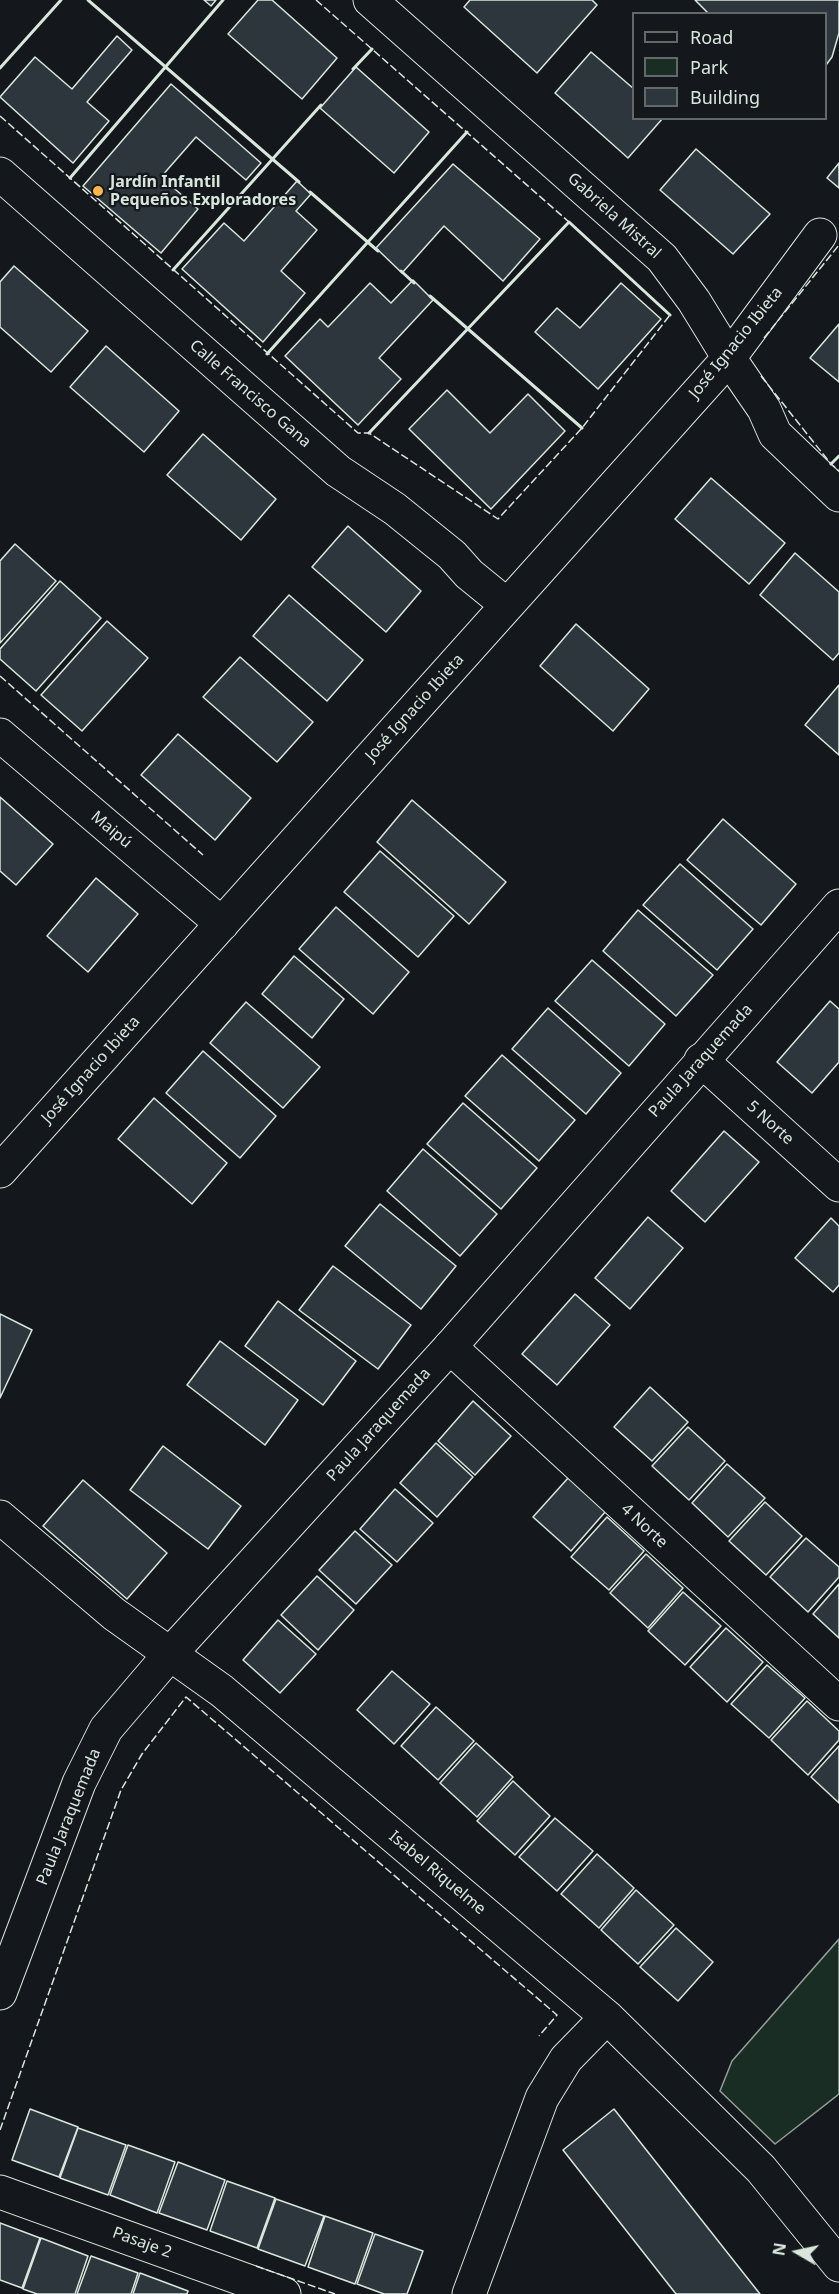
<!DOCTYPE html>
<html>
<head>
<meta charset="utf-8">
<style>
  body { margin:0 }
  #map { position:relative; width:839px; height:2294px; overflow:hidden; background:#14181c; font-family:"Noto Sans",sans-serif }
  canvas { display:block }
  .legend { position:absolute; left:632px; top:12px; width:195px; height:108px; box-sizing:border-box; background:#14181c; border:2px solid #626a69; margin:0; padding:8px 10px; list-style:none; font-size:18px; color:#d8e6dc }
  .legend li { display:flex; align-items:center; gap:12px; height:30px }
  .legend b { width:30px; border:2px solid #626a69 }
  .north { position:absolute; left:767px; top:2222px; width:60px; height:60px; -webkit-text-stroke:4px #14181c; paint-order:stroke; rotate:279deg; font-size:16px; font-weight:700; line-height:24px; text-align:center; color:#d8e6dc }
  .north::after { content:''; display:block; margin:auto; width:21px; height:27px; background:#d8e6dc; clip-path:polygon(50% 0,100% 100%,50% 72%,0 100%) }
</style>
</head>
<body>
<div id="map">
<canvas width="839" height="2294"></canvas>
<ul class="legend">
<li><b style="height:8px;background:#14181c"></b>Road</li>
<li><b style="height:16px;background:#1a2d24"></b>Park</li>
<li><b style="height:16px;background:#2c363c"></b>Building</li>
</ul>
<div class="north">N</div>
</div>
<script>
const ctx = document.querySelector('canvas').getContext('2d');
ctx.lineJoin = 'round';
function fill(path, color) {
  ctx.fillStyle = color;
  ctx.fill(path, 'evenodd');
}
function trace(path, color, width, dash) {
  ctx.strokeStyle = color;
  ctx.lineWidth = width;
  ctx.lineCap = dash ? 'butt' : 'round';
  ctx.setLineDash(dash || []);
  ctx.stroke(path);
}
function label(font, color, halo, rows, align = 'center') {
  ctx.font = font + ' "Noto Sans",sans-serif';
  ctx.lineWidth = 4.5;
  ctx.setLineDash([]);
  ctx.textBaseline = 'middle';
  ctx.strokeStyle = halo;
  ctx.fillStyle = color;
  for (const [text, x, y, turn = 0] of rows) {
    ctx.save();
    ctx.translate(x, y);
    ctx.rotate((+turn || 0) * Math.PI / 180);
    ctx.textAlign = isNaN(turn) ? turn : align;
    if (halo) ctx.strokeText(text, 0, 0);
    ctx.fillText(text, 0, 0);
    ctx.restore();
  }
}
const green = new Path2D(`
  M839 1939V2094L775 2144 720 2091 732 2061Z`);
const building = new Path2D(`
  M204 0H216L211 6Z
  M258 0H272L337 58 302 99 228 34Z
  M470 0H592L597 5 537 73 464 7Z
  M695 0H839V33L832 57 826 65V14H709Z
  M117 36 132 50 87 102 109 121 73 163 0 97 35 57 72 89Z
  M591 52 634 89V118H663L628 158 555 93Z
  M356 67 429 132 394 173 320 108Z
  M171 84 261 163 246 180 196 137 161 177 198 209 161 253 83 186Z
  M696 149 770 214 733 254 660 190Z
  M839 163V188L827 178Z
  M453 164 540 239 503 281 444 226 402 273 376 248Z
  M297 181 311 194 296 211 317 230 281 271 305 293 263 342 182 269 224 223 244 241Z
  M14 266 88 331 51 372 0 327V282Z
  M413 280 433 300 379 358 401 379 358 425 285 356 320 319 328 327 370 283 391 303Z
  M621 283 661 319 598 389 535 332 557 308 580 328Z
  M839 324V382L810 358Z
  M106 346 179 411 144 452 70 387Z
  M447 390 490 433 528 394 565 431 491 509 409 429Z
  M203 434 276 499 241 540 167 475Z
  M711 478 785 543 749 584 675 519Z
  M348 526 421 591 386 632 312 567Z
  M15 544 56 581 0 643V561Z
  M795 553 839 592V653L833 660 760 595Z
  M60 581 101 618 36 691 0 659V649Z
  M289 595 363 660 327 701 253 636Z
  M107 621 148 658 82 731 41 695Z
  M576 624 649 689 613 731 540 666Z
  M240 657 313 722 277 762 203 697Z
  M839 685V755L805 725Z
  M178 734 251 798 215 840 141 775Z
  M0 797 53 844 16 885 0 871Z
  M412 800 506 882 469 924 377 842Z
  M723 819 796 884 761 925 687 860Z
  M380 851 454 916 418 957 344 892Z
  M680 864 753 929 717 970 643 905Z
  M96 878 138 914 88 972 47 936Z
  M336 907 409 972 373 1014 299 949Z
  M638 910 713 975 676 1016 603 951Z
  M294 956 344 999 312 1038 262 994Z
  M592 960 665 1024 629 1066 555 1001Z
  M830 1001 839 1009V1062L812 1093 777 1062Z
  M246 1002 320 1067 283 1108 210 1043Z
  M548 1008 621 1073 586 1114 512 1049Z
  M203 1051 276 1116 240 1158 166 1093Z
  M502 1055 575 1120 539 1161 465 1096Z
  M154 1098 227 1163 192 1204 118 1139Z
  M463 1103 537 1168 501 1209 427 1144Z
  M724 1131 759 1162 705 1222 671 1191Z
  M423 1149 497 1214 460 1256 387 1191Z
  M380 1204 456 1266 421 1309 345 1246Z
  M648 1217 683 1248 630 1309 595 1278Z
  M831 1218 839 1226V1285L833 1292 795 1258Z
  M333 1266 411 1325 378 1369 299 1310Z
  M575 1294 610 1325 557 1385 522 1354Z
  M278 1301 356 1361 323 1405 245 1346Z
  M0 1314 32 1330 0 1398Z
  M220 1341 298 1400 265 1445 187 1385Z
  M650 1387 688 1422 652 1461 614 1427Z
  M473 1401 511 1436 475 1475 438 1441Z
  M688 1427 725 1461 689 1500 652 1466Z
  M436 1443 473 1477 437 1517 400 1483Z
  M163 1446 241 1506 208 1549 130 1490Z
  M727 1464 765 1498 728 1537 692 1503Z
  M569 1477 606 1511 571 1551 533 1517Z
  M83 1480 167 1553 127 1599 43 1526Z
  M395 1489 433 1523 397 1562 360 1529Z
  M765 1502 802 1536 766 1575 729 1541Z
  M607 1517 644 1551 609 1590 571 1557Z
  M355 1531 392 1565 356 1604 319 1570Z
  M806 1538 839 1567V1577L808 1612 770 1577Z
  M646 1554 683 1588 648 1628 610 1593Z
  M317 1576 354 1610 318 1650 281 1615Z
  M839 1584V1638L813 1614Z
  M683 1592 721 1626 685 1665 648 1631Z
  M278 1620 316 1654 280 1693 243 1660Z
  M726 1628 763 1662 727 1702 690 1667Z
  M767 1665 805 1698 769 1738 731 1704Z
  M392 1671 430 1704 394 1744 357 1710Z
  M807 1701 839 1731V1740L808 1775 771 1740Z
  M436 1707 474 1741 438 1780 401 1746Z
  M476 1743 513 1777 477 1817 440 1783Z
  M839 1746V1803L811 1777Z
  M513 1781 550 1816 515 1855 477 1821Z
  M555 1818 593 1851 557 1891 519 1857Z
  M597 1854 634 1888 599 1928 561 1894Z
  M636 1890 674 1925 638 1964 601 1930Z
  M676 1928 713 1962 678 2001 640 1967Z
  M30 2109 78 2127 59 2177 12 2160Z
  M614 2109 760 2294H676L563 2150Z
  M78 2128 126 2145 108 2195 60 2178Z
  M128 2145 175 2162 157 2213 110 2195Z
  M178 2162 225 2180 207 2230 159 2213Z
  M227 2181 275 2198 257 2248 210 2231Z
  M276 2199 324 2216 305 2266 258 2249Z
  M325 2216 373 2233 355 2284 308 2267Z
  M0 2223 40 2238 22 2288 0 2280Z
  M375 2234 423 2251 407 2294H384L357 2284Z
  M41 2238 88 2256 75 2294H37L23 2289Z
  M91 2256 138 2273 131 2294H77Z
  M140 2273 188 2291 187 2294H133Z`);
const minor = new Path2D(`
  M370 0 662 258 694 301 729 358 764 409 775 434 839 495
  M0 174 338 471 395 509 452 555 469 574 507 605
  M0 735 222 924
  M701 1060 839 1185
  M0 1171 729 358 820 235
  M450 1347 839 1704
  M0 1517 114 1614 222 1691 607 2017 761 2169 839 2265
  M0 2192 284 2294
  M469 2294 542 2098 566 2059 607 2017`);
const tertiary = new Path2D(`
  M0 1993 79 1783 106 1729 170 1654 450 1347 839 906`);
const fence = new Path2D(`
  M316 0 569 222
  M0 116 358 433H369L498 519 582 428 670 315
  M764 338 839 245
  M761 376 831 464 839 471
  M0 676 203 855
  M0 2130 121 1790 142 1754 186 1697 557 2015 539 2036
  M256 2266 335 2294`);
const wall = new Path2D(`
  M88 0 299 182
  M0 68 61 0
  M353 69 372 49
  M70 178 223 0
  M310 192 378 251
  M173 270 321 105
  M401 271 414 283
  M430 296 582 428
  M267 354 467 132
  M369 433 569 222 670 315
  M831 464 839 456`);
const markers = [
  [98,191,6,"#ffb74d"]
];
const poiNames = [
  ["Jardín Infantil",110,182],
  ["Pequeños Exploradores",110,200]
];
const streetNames = [
  ["Gabriela Mistral",614,216,42],
  ["José Ignacio Ibieta",736,343,-51],
  ["Calle Francisco Gana",250,394,41],
  ["José Ignacio Ibieta",415,708,-48],
  ["Maipú",111,830,40],
  ["Paula Jaraquemada",701,1061,-48],
  ["José Ignacio Ibieta",91,1070,-48],
  ["5 Norte",770,1123,42],
  ["Paula Jaraquemada",379,1425,-48],
  ["4 Norte",644,1526,43],
  ["Paula Jaraquemada",69,1817,-68],
  ["Isabel Riquelme",437,1873,40],
  ["Pasaje 2",142,2243,20]
];
fill(green, '#1a2d24');
trace(green, '#939e99', 1.5);
fill(building, '#2c363c');
trace(building, '#d8e6dc', 1.5);
trace(minor, '#d8e6dc', 35);
trace(tertiary, '#d8e6dc', 35);
trace(minor, '#14181c', 33);
trace(tertiary, '#14181c', 33);
trace(fence, '#d8e6dc', 1.5, [8, 3]);
trace(wall, '#d8e6dc', 3);
for (const [x, y, r, color] of markers) {
  const dot = new Path2D();
  dot.arc(x, y, r, 0, 2 * Math.PI);
  ctx.fillStyle = color;
  ctx.fill(dot);
  trace(dot, '#14181c', 2);
}
label('bold 16px', '#d8e6dc', '#14181c', poiNames, 'left');
label('16px', '#d8e6dc', '#14181c', streetNames);
</script>
</body>
</html>
